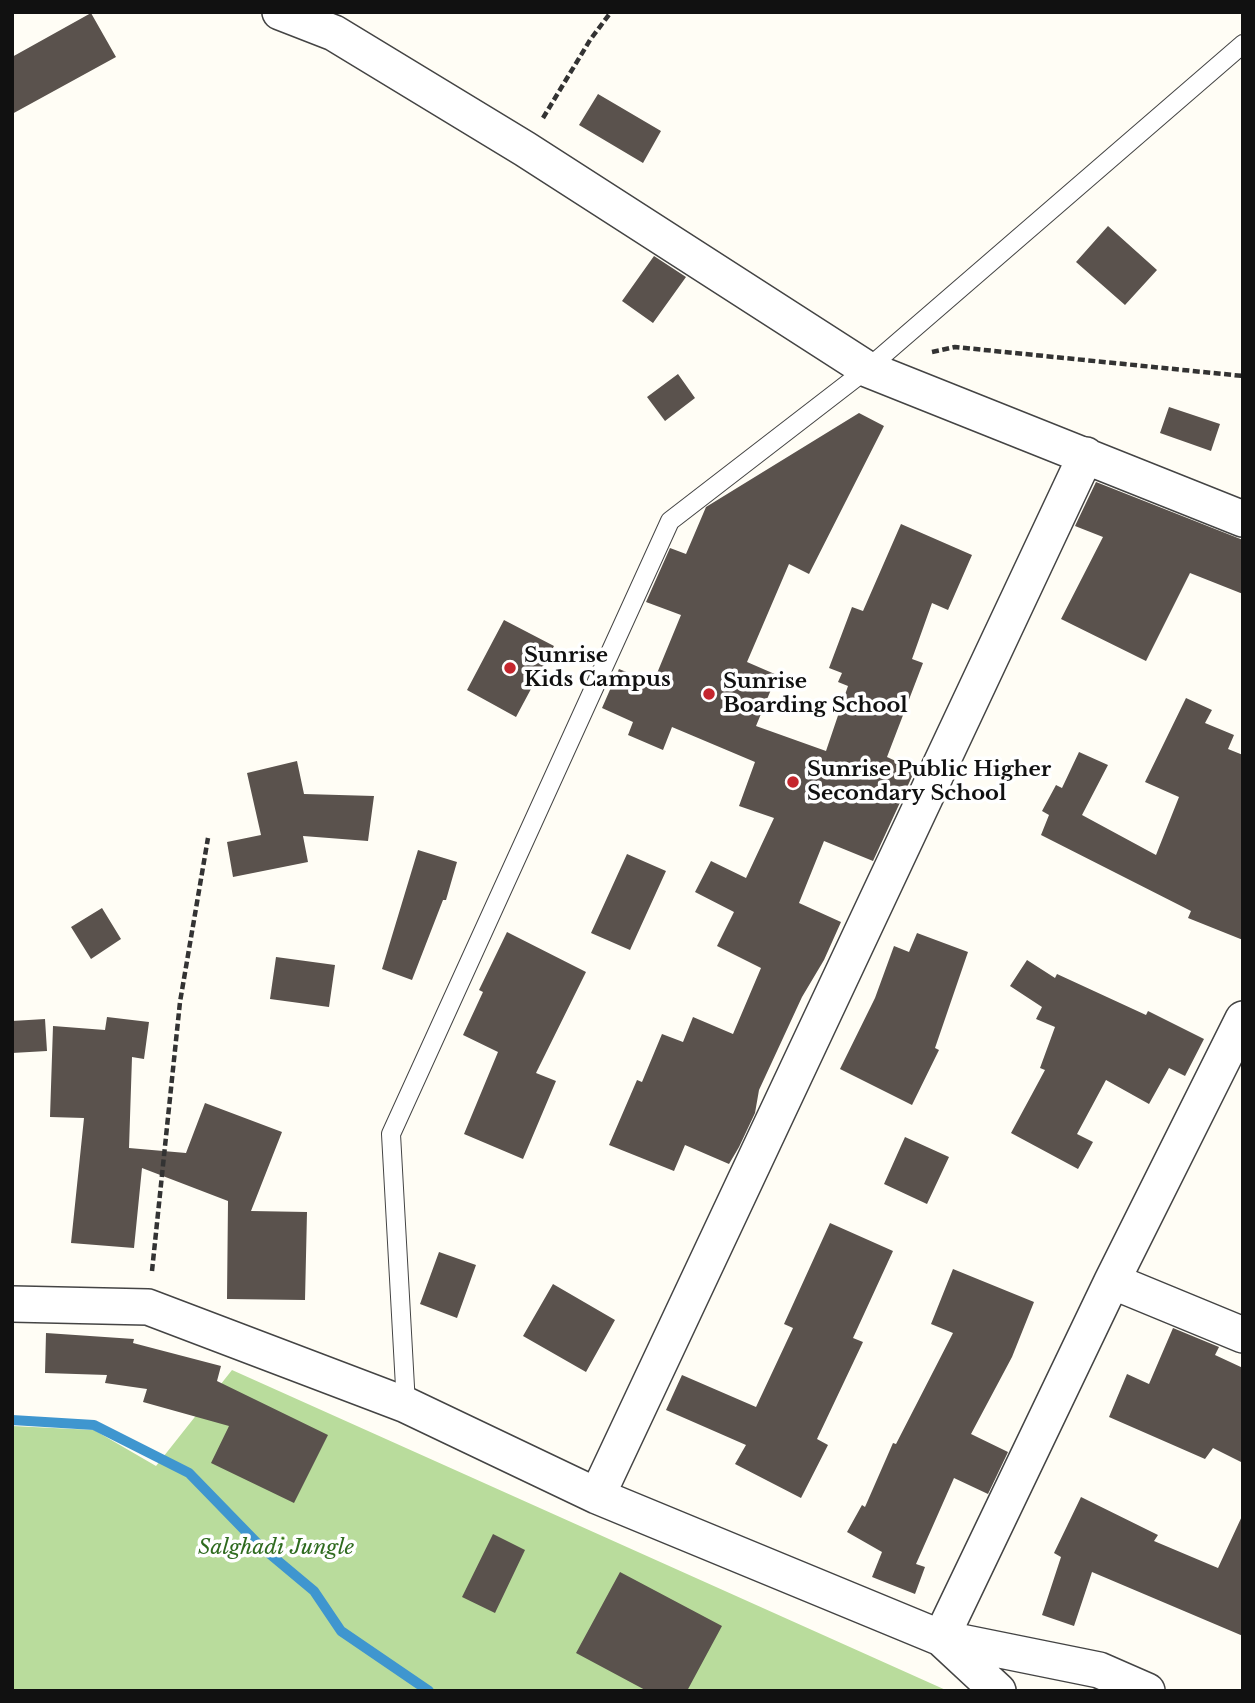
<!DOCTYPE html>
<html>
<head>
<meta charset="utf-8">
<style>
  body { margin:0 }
  #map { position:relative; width:1255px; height:1703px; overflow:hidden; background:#fffdf5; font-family:"Libre Baskerville",serif }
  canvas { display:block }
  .frame { position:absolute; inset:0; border:14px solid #111; pointer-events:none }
</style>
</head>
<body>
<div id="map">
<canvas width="1255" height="1703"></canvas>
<div class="frame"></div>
</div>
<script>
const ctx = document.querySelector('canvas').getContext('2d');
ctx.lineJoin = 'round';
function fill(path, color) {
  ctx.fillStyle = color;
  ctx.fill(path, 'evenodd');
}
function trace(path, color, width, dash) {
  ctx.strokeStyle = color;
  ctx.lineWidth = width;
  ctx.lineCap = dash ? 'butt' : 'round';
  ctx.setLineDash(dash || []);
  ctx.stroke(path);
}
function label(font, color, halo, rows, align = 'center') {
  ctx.font = font + ' "Libre Baskerville",serif';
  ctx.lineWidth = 7;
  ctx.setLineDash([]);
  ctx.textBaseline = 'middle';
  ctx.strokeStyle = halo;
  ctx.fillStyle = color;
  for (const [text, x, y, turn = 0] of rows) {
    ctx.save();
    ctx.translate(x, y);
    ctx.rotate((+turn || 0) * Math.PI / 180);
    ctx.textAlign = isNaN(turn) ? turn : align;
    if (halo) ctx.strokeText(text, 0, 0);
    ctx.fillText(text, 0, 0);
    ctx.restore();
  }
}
const forest = new Path2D(`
  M232 1370 948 1691H12V1426L94 1430 156 1466Z`);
const stream = new Path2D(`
  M12 1420 94 1425 189 1473 259 1545 314 1591 341 1631 429 1691`);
const building = new Path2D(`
  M91 13 116 57 12 114V57Z
  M598 94 661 131 643 163 579 125Z
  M1108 226 1157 270 1125 305 1076 262Z
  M654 256 686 277 653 323 622 301Z
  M678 374 695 398 665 421 647 397Z
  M1169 407 1220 424 1211 451 1160 433Z
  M859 413 884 426 809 574 789 564 747 662 777 675 756 726 826 751 848 686 838 682 842 673 829 668 852 607 863 611 901 524 972 555 948 610 932 603 912 659 923 663 887 757 915 770 873 861 824 841 799 903 841 922 824 960 802 997 759 1090 755 1113 739 1147 729 1164 685 1145 674 1171 609 1145 637 1080 642 1082 662 1034 683 1042 693 1017 733 1034 761 968 717 946 734 912 695 892 711 861 746 878 774 818 739 806 755 762 672 727 663 750 628 735 633 722 602 708 619 669 653 683 681 615 646 602 670 548 686 554 706 507Z
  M1096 482 1243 540V594L1190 573 1146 661 1061 619 1103 537 1075 526Z
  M504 620 554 646 516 717 467 690Z
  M1186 698 1212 710 1205 723 1234 735 1228 749 1243 755V940L1188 918 1191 911 1041 835 1049 815 1042 811 1056 785 1062 788 1079 752 1108 765 1082 815 1156 855 1179 797 1145 782Z
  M297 761 304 794 374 796 368 841 303 836 308 862 233 877 227 842 261 835 247 773Z
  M418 850 457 862 446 900H443L412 980 382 969Z
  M627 854 666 871 630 950 591 933Z
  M102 908 121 939 91 959 71 927Z
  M507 932 586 972 536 1073 556 1081 523 1159 464 1134 498 1052 463 1035 483 992 479 990Z
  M917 933 968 952 935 1048 939 1050 912 1105 840 1069 875 998 894 946 909 952Z
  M276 957 335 965 329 1007 270 999Z
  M1027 960 1055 978 1057 974 1146 1015 1148 1011 1204 1039 1185 1076 1169 1068 1149 1104 1106 1080 1077 1134 1093 1142 1078 1169 1011 1133 1045 1070 1040 1068 1055 1027 1036 1019 1042 1007 1010 986Z
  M107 1017 149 1022 144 1059 132 1057 129 1148 186 1153 205 1103 282 1132 251 1211 307 1212 305 1300 227 1299 228 1201 142 1168 134 1248 71 1243 84 1118 50 1117 53 1026 105 1030Z
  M45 1019 47 1051 12 1053V1021Z
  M905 1137 949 1157 927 1204 884 1184Z
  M830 1223 893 1251 853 1338 863 1342 817 1439 828 1445 801 1498 735 1464 746 1445 666 1410 682 1375 756 1407 793 1328 784 1324Z
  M439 1252 476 1265 457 1318 420 1304Z
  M953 1269 1034 1302 1012 1357 971 1434 1008 1452 988 1494 954 1478 916 1564 925 1567 915 1594 872 1577 882 1552 847 1532 862 1505 865 1507 893 1443 896 1444 953 1333 931 1324Z
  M553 1284 615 1320 586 1372 523 1336Z
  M1173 1328 1219 1347 1215 1355 1243 1368V1463L1213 1448 1205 1459 1109 1417 1127 1374 1149 1384Z
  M46 1333 134 1339 133 1343 221 1366 217 1381 328 1435 294 1503 211 1463 229 1426 143 1402 147 1389 105 1383 107 1375 45 1373Z
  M1081 1497 1158 1535 1154 1541 1218 1568 1243 1514V1636L1092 1572 1074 1626 1042 1615 1061 1557 1054 1553Z
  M493 1534 525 1550 495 1613 462 1597Z
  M620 1572 722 1626 687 1691H647L576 1653Z`);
const path = new Path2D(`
  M543 118 590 40 611 12
  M932 352 955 347 1243 376
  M152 1271 180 1002 208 838`);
const lane = new Path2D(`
  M406 1405 391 1134 670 521 867 369 1243 44`);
const street = new Path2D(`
  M280 12 334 33 525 149 867 369 1243 519
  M1112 1281 1243 1335
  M12 1304 148 1307 406 1405 597 1496 941 1638 998 1691
  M597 1496 1086 455
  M1147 1691 1099 1670 941 1638 1112 1281 1243 1019`);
const markers = [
  [510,668,7,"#c4262e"],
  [709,694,7,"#c4262e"],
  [793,782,7,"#c4262e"]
];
const poiNames = [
  ["Sunrise",524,656],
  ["Kids Campus",524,680],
  ["Sunrise",723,682],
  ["Boarding School",723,706],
  ["Sunrise Public Higher",807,770],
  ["Secondary School",807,794]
];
const parkNames = [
  ["Salghadi Jungle",276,1548]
];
fill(forest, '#b9dc9c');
trace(stream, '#3f96cf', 10);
fill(building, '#5a524d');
trace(lane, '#444', 20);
trace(street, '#444', 38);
trace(path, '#333', 4.5, [7, 3.5]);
trace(lane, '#fff', 18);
trace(street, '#fff', 35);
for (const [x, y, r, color] of markers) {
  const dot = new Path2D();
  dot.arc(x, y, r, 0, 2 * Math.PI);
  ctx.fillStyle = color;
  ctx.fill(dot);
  trace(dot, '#fff', 2.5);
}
label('bold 21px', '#111', '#fff', poiNames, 'left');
label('italic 21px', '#2f6b1f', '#fff', parkNames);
</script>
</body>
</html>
